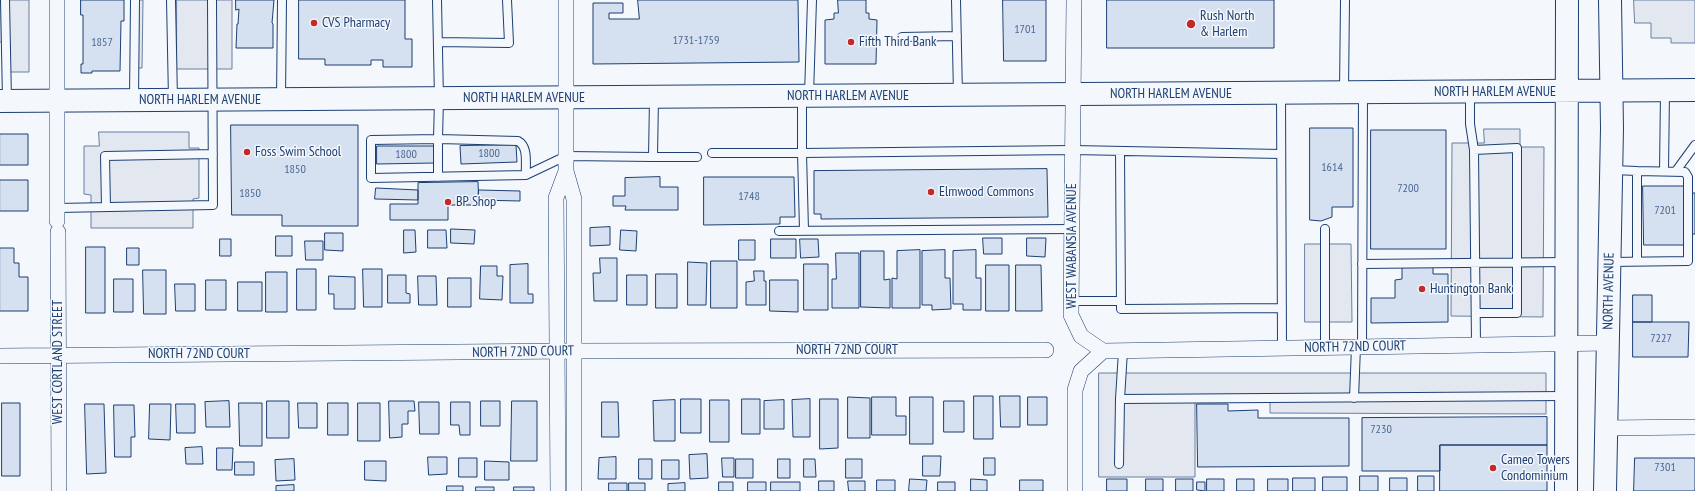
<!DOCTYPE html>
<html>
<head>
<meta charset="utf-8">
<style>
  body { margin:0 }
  canvas { display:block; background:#f4f7fb }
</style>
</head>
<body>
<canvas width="1695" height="491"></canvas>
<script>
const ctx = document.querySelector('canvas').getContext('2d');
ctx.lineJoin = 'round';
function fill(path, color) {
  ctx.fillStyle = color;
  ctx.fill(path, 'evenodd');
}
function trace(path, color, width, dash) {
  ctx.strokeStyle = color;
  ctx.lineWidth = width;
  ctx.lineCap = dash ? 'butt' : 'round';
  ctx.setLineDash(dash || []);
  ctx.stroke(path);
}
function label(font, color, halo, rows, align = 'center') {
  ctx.font = font + ' "PT Sans Narrow",sans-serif';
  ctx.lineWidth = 3;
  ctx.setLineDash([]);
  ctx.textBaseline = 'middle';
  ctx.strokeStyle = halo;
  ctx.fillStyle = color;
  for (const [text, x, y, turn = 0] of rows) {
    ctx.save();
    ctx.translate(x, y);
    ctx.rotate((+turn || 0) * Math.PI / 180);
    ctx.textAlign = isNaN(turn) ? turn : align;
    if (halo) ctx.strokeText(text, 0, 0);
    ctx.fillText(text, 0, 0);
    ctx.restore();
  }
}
const parking = new Path2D(`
  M0 0H29V72H10V42H0Z
  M134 0H143L142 68H134Z
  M177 0H232V69H177Z
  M1634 0H1695V43H1671V38H1651V23H1635Z
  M1484 129H1520V147H1544L1543 317 1451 316 1452 143H1484Z
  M99 132H189V148H199V198L193 199V228H91V195L84 194V146H99Z
  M1305 244H1351L1352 322H1305Z
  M1099 373H1546V414L1270 413V402H1195V477H1099Z`);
const building = new Path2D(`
  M81 0H124V21H121L120 71H92V73H81V64H83V15H81Z
  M236 0H274L272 23 273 24V48H236L237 24H238L239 9 236 10Z
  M299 0H405V39H412V67H383V60H371V65H325V59H299Z
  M638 0H798L799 62 593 64V3H623V13H609V19H639Z
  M838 0H866V13H869V19L877 20 876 64H825V20L834 19V13H838Z
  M1003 0H1046V61H1004Z
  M1107 0H1274V48H1107Z
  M231 125H358V226H282V215H232Z
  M1310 128H1353V207H1332V217L1321 221 1310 220Z
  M1371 130H1446V249H1371Z
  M0 134H28V165H0Z
  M516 145 517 162 461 164 460 146Z
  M377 146H434V163L377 164Z
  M1047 169 1048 217 821 219V214H814V171Z
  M660 177V187H678V210H625L626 206H613V196H625V178Z
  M704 177H794L795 217H780V224L704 225Z
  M0 180H28V211H0Z
  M478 182 479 205H448V220H390V204H418V183Z
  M1643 186H1686V245H1644Z
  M376 188 418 190V200L375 199Z
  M479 190 520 191V201L478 200Z
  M1693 193H1695V234H1692Z
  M610 227V245L590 246V228Z
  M451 229 475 230 474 244 451 243Z
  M404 230H415L416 252 404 253Z
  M428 230H446L447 248H428Z
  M621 230 637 231 636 251 620 250Z
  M325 233H343V251L325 250Z
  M276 236H292V256H276Z
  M983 238H1002V254H984Z
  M1027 238H1046L1045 257 1027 256Z
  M220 239H231V256H220Z
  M771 239H796V258H771Z
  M800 239H818L819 257 801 258Z
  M739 240H755V260H739Z
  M305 241H323V260H306Z
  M86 247H105V313H86Z
  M0 248H14V263H19V277H28V311H0Z
  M127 248H139V265H127Z
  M920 250V308H892V278L897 279V251Z
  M945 250V278H950L951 309 932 310V305H922V251Z
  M976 250V278H981V310H963V304H953V251Z
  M861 251H884V280L890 279V308L861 307Z
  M836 253H859V308H832V279H836Z
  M600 258H617V301H594L593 273H600Z
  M711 261H737V308H711Z
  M688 262 707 263 706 305H688Z
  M528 264V294H533V303H510V265Z
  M804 264H828V310H804Z
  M986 265H1009V311H986Z
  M1016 265H1041L1042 311H1016Z
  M481 266H497V276H503L502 300 480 299Z
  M1433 266V274H1448V322L1371 323V298H1395V280L1402 279V267Z
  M297 269H316V310H297Z
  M363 269H382V307H364Z
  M143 270H166V314H144Z
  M754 271H764V281H766V305H746V282L754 281Z
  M266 272H287V312H266Z
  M656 274H677V308H656Z
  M388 275H406V293L410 294V303H388Z
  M627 275H647V305H627Z
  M329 276 355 277V309H334V294H329Z
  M418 276H436L437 305H419Z
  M448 278H471V307H448Z
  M114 279H133V312H114Z
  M206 280H226V310H206Z
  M770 280H798V312L770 311Z
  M238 282H262V311H238Z
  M175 284H195V311H176Z
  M1633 295H1652V322H1633Z
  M1633 322H1689L1688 357H1633Z
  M974 396H993V439H974Z
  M1000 396H1020V427H1001Z
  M848 397 870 398V438H848Z
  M872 397H896V416H906V435H872Z
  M910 397H933V444H910Z
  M1028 397H1047V425H1028Z
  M681 399H701V433H681Z
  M742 399H760V434H742Z
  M810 399V437H793L792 400Z
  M820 399H838V448L820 449Z
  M675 400V441H654L653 401Z
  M710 400H729V442H710Z
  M784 400V429H764V401Z
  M229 401 230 427H206L205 402Z
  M267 401H289V438H267Z
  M389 401H414L415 411H408V424H402V437L390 438Z
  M481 401H500V426H481Z
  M512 401H537V461H511Z
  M944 401H964V432H944Z
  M419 402H439V434H420Z
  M451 402H470V435H460L459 425H451Z
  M602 402H618L619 437H602Z
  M2 403H20V476H2Z
  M239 403H262V446H240Z
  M298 403H317V428H299Z
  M328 403H348V435H328Z
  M358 403H380V441H358Z
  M85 404H104L106 473 87 474Z
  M150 404H171L170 440 149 439Z
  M176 404H195V433H177Z
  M1197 404H1228V411L1258 410V418H1349V466L1198 467Z
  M114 405H134L135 437H131V457H115Z
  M1547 417V445H1440V471H1362V418Z
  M1440 445H1547V491H1440Z
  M202 447 203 464H186L185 448Z
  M217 448H233L232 470H217Z
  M707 454 708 478 690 479 689 455Z
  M923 456H941L940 476H923Z
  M428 457H447V474L429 475Z
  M616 457V479H598L599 458Z
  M459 458H477V477H459Z
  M722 458H734V477H723Z
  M984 458H995V475H984Z
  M1635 458H1695V491H1634Z
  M294 459 295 480 276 481 275 460Z
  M639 459H652V479H639Z
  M736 459H753V478H736Z
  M778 459H790V478H778Z
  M804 459H815L816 477H804Z
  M846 459H862V478H846Z
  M662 460H679V479H662Z
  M365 461H386V481L365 480Z
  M485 461 509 462V480H485Z
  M235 462H254V475H235Z
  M1360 476H1378V491H1360Z
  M1418 476H1434V491H1418Z
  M1323 477H1347V491H1323Z
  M1293 478H1315V491H1293Z
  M1390 478H1407V491H1390Z
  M910 479 927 480 926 491H909Z
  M971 479 987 480V491H971Z
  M1107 479H1127V491H1107Z
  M1146 479H1163V491H1146Z
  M1176 479H1193V491H1176Z
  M1207 479H1224V491H1207Z
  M1237 479H1254V491H1237Z
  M1268 479H1288V491H1268Z
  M877 480H895V491H877Z
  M1020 480H1043V491H1020Z
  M819 481H834V491H819Z
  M848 481H865V491H849Z
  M719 482H733V491H719Z
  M748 482H766V491H748Z
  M771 482H800V491H771Z
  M938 482H955V491H938Z
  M1197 482H1205V491L1197 490Z
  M609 483H627V491H609Z
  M629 483H645V491H629Z
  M685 483V491H668V484Z
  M294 485V491H276V486Z
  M447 486H463V491H447Z
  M476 487H494V491H476Z
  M514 487H534V491H514Z`);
const lane = new Path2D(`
  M5 0 7 100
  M171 0 173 99
  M437 0 439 99 438 139 371 140V178L526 175 566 156 653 157
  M956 0 958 95
  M902 37 957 36
  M438 42 509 43 507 0
  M1344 91 1345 0
  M1470 92V124L1474 150 1476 345
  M1281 93 1282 348
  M809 95 812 0
  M654 98 653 157H697
  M134 99 135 0
  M281 99 282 0
  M1474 150 1517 148V313H1476
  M1120 151 1121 309 1282 308
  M712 153H802V97
  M1613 170 1637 171V261
  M1664 171 1665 92
  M1676 171 1695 145
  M438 177V139L518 141C529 147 525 164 526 175
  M106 207 105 156 213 154
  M58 208 213 205 212 0
  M1325 229V348
  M804 230 802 153 1073 150 1281 154
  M779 231 1072 229
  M1610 262 1688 261V177L1685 172 1637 171
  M1362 264 1565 262
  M1071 301H1120
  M1362 347 1363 93
  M1354 398 1356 347
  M1120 399 1565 396
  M1119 464 1120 399 1123 351`);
const street = new Path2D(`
  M57 0V221
  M566 0V171L574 199V491
  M1074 0 1071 315 1081 336 1103 351
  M58 232 59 491
  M1103 351 1608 343
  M0 356 573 351 1046 350
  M1606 428 1695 427
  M558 491 556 198 566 171
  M1075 491V390L1081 371 1103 351`);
const primary = new Path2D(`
  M0 101 1695 90
  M1566 491 1567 0
  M1605 491 1612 128 1610 0`);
const markers = [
  [314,23,4,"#c62828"],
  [1191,24,5,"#c62828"],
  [851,42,4,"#c62828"],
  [247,152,4,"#c62828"],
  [931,192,4,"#c62828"],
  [448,202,4,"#c62828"],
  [1422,289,4,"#c62828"],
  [1493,468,4,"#c62828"]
];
const numberNames = [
  ["1701",1025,30],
  ["1731-1759",696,41],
  ["1857",102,43],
  ["1800",489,154],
  ["1800",406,155],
  ["1614",1332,168],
  ["1850",295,170],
  ["7200",1408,189],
  ["1850",250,194],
  ["1748",749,197],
  ["7201",1665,211],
  ["7227",1661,339],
  ["7230",1381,430],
  ["7301",1665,468]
];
const poiNames = [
  ["Rush North",1200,16],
  ["& Harlem",1200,32],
  ["CVS Pharmacy",322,23],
  ["Fifth Third Bank",859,42],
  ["Foss Swim School",255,152],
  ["Elmwood Commons",939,192],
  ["BP Shop",456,202],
  ["Huntington Bank",1430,289],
  ["Cameo Towers",1501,460],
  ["Condominium",1501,476]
];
const streetNames = [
  ["NORTH HARLEM AVENUE",1495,92],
  ["NORTH HARLEM AVENUE",1171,94],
  ["NORTH HARLEM AVENUE",848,96],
  ["NORTH HARLEM AVENUE",524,98],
  ["NORTH HARLEM AVENUE",200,100],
  ["WEST WABANSIA AVENUE",1072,246,-90],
  ["NORTH AVENUE",1609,291,-89],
  ["NORTH 72ND COURT",1355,347,-1],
  ["NORTH 72ND COURT",847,350],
  ["NORTH 72ND COURT",523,352,-1],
  ["NORTH 72ND COURT",199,354],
  ["WEST CORTLAND STREET",58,362,-90]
];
fill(parking, '#e3e8f0');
trace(parking, '#687fa3', 1);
fill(building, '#d5e0f0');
trace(building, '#1d3f73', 1);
trace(lane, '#1d3f73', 10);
trace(street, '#1d3f73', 16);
trace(primary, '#1d3f73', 24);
trace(lane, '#f4f7fb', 8);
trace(street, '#f4f7fb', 15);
trace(primary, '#f4f7fb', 22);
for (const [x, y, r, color] of markers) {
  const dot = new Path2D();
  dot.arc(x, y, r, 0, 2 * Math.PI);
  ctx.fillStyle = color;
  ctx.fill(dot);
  trace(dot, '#f4f7fb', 1.5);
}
label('12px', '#4b6792', null, numberNames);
label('14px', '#1d3f73', '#f4f7fb', poiNames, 'left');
label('14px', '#1d3f73', '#f4f7fb', streetNames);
</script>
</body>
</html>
